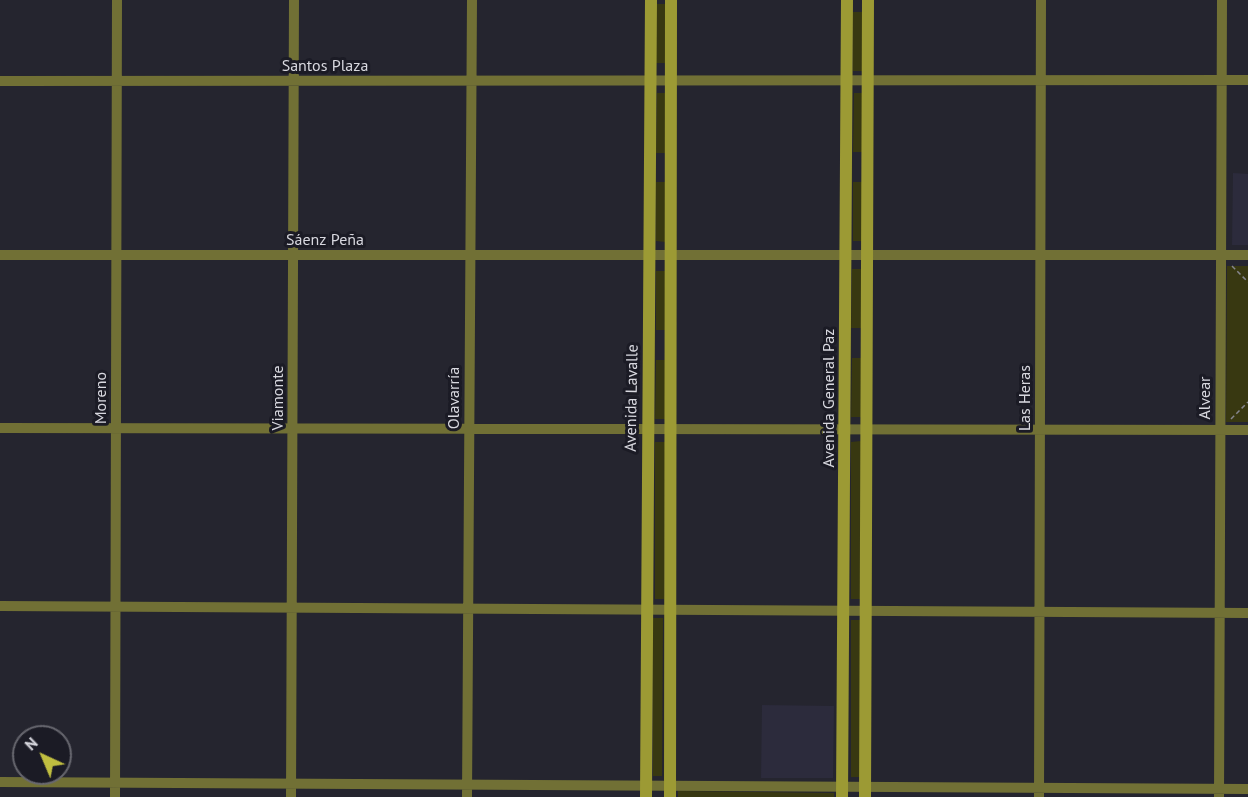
<!DOCTYPE html>
<html>
<head>
<meta charset="utf-8">
<style>
  body { margin:0 }
  #map { position:relative; width:1248px; height:797px; overflow:hidden; background:#25252f; font-family:"PT Sans",sans-serif }
  canvas { display:block }
  .north { position:absolute; left:12px; top:725px; width:60px; height:60px; box-sizing:border-box; background:#1b1b25; border:2px solid #67676f; border-radius:50%; rotate:316deg; font-size:16px; font-weight:700; line-height:24px; text-align:center; color:#d8d8df }
  .north::after { content:''; display:block; margin:auto; width:21px; height:27px; background:#c0be40; clip-path:polygon(50% 0,100% 100%,50% 72%,0 100%) }
</style>
</head>
<body>
<div id="map">
<canvas width="1248" height="797"></canvas>
<div class="north">N</div>
</div>
<script>
const ctx = document.querySelector('canvas').getContext('2d');
ctx.lineJoin = 'round';
function fill(path, color) {
  ctx.fillStyle = color;
  ctx.fill(path, 'evenodd');
}
function trace(path, color, width, dash) {
  ctx.strokeStyle = color;
  ctx.lineWidth = width;
  ctx.lineCap = dash ? 'butt' : 'round';
  ctx.setLineDash(dash || []);
  ctx.stroke(path);
}
function label(font, color, halo, rows, align = 'center') {
  ctx.font = font + ' "PT Sans",sans-serif';
  ctx.lineWidth = 6;
  ctx.setLineDash([]);
  ctx.textBaseline = 'middle';
  ctx.strokeStyle = halo;
  ctx.fillStyle = color;
  for (const [text, x, y, turn = 0] of rows) {
    ctx.save();
    ctx.translate(x, y);
    ctx.rotate((+turn || 0) * Math.PI / 180);
    ctx.textAlign = isNaN(turn) ? turn : align;
    if (halo) ctx.strokeText(text, 0, 0);
    ctx.fillText(text, 0, 0);
    ctx.restore();
  }
}
const built = new Path2D(`
  M1233 173 1248 174V245H1232Z
  M762 705 834 706 833 778H761Z`);
const green = new Path2D(`
  M657 4H666V63H656Z
  M853 12H863L862 71H853Z
  M657 93H666V153H656Z
  M854 93H863V152H853Z
  M656 182H666L665 242 656 241Z
  M853 182H863L862 241H853Z
  M1227 266H1248V422H1226Z
  M852 269H861V328H851Z
  M656 271H666L665 330H656Z
  M852 358H861V417H851Z
  M656 360H665V419H655Z
  M861 441V599H851V442Z
  M655 442H665L664 599H655Z
  M653 618H663L662 776H653Z
  M851 620H861L860 777H851Z
  M678 791 834 793V797H678Z`);
const path = new Path2D(`
  M1232 266 1248 282
  M1231 419 1248 402`);
const street = new Path2D(`
  M0 81 1248 80
  M0 255H1248
  M0 428 1248 430
  M0 606 1248 613
  M0 782 1248 789
  M115 797 117 0
  M291 797 294 0
  M467 797 472 0
  M1039 797 1041 0
  M1219 797 1222 0`);
const secondary = new Path2D(`
  M646 797 651 0
  M670 797 671 0
  M842 797 847 0
  M865 797 868 0`);
const streetNames = [
  ["Santos Plaza",325,66],
  ["Sáenz Peña",325,240],
  ["Moreno",101,398,-90],
  ["Viamonte",278,398,-90],
  ["Olavarría",454,398,-90],
  ["Avenida Lavalle",632,398,-89],
  ["Avenida General Paz",829,398,-90],
  ["Las Heras",1025,398,-90],
  ["Alvear",1205,398,-90]
];
fill(built, '#2c2b3c');
fill(green, '#383811');
trace(path, '#86868e', 1.5, [4.5, 3]);
trace(street, '#717035', 10);
trace(secondary, '#9c9a34', 12);
label('16px', '#d8d8df', '#1b1b25', streetNames);
</script>
</body>
</html>
